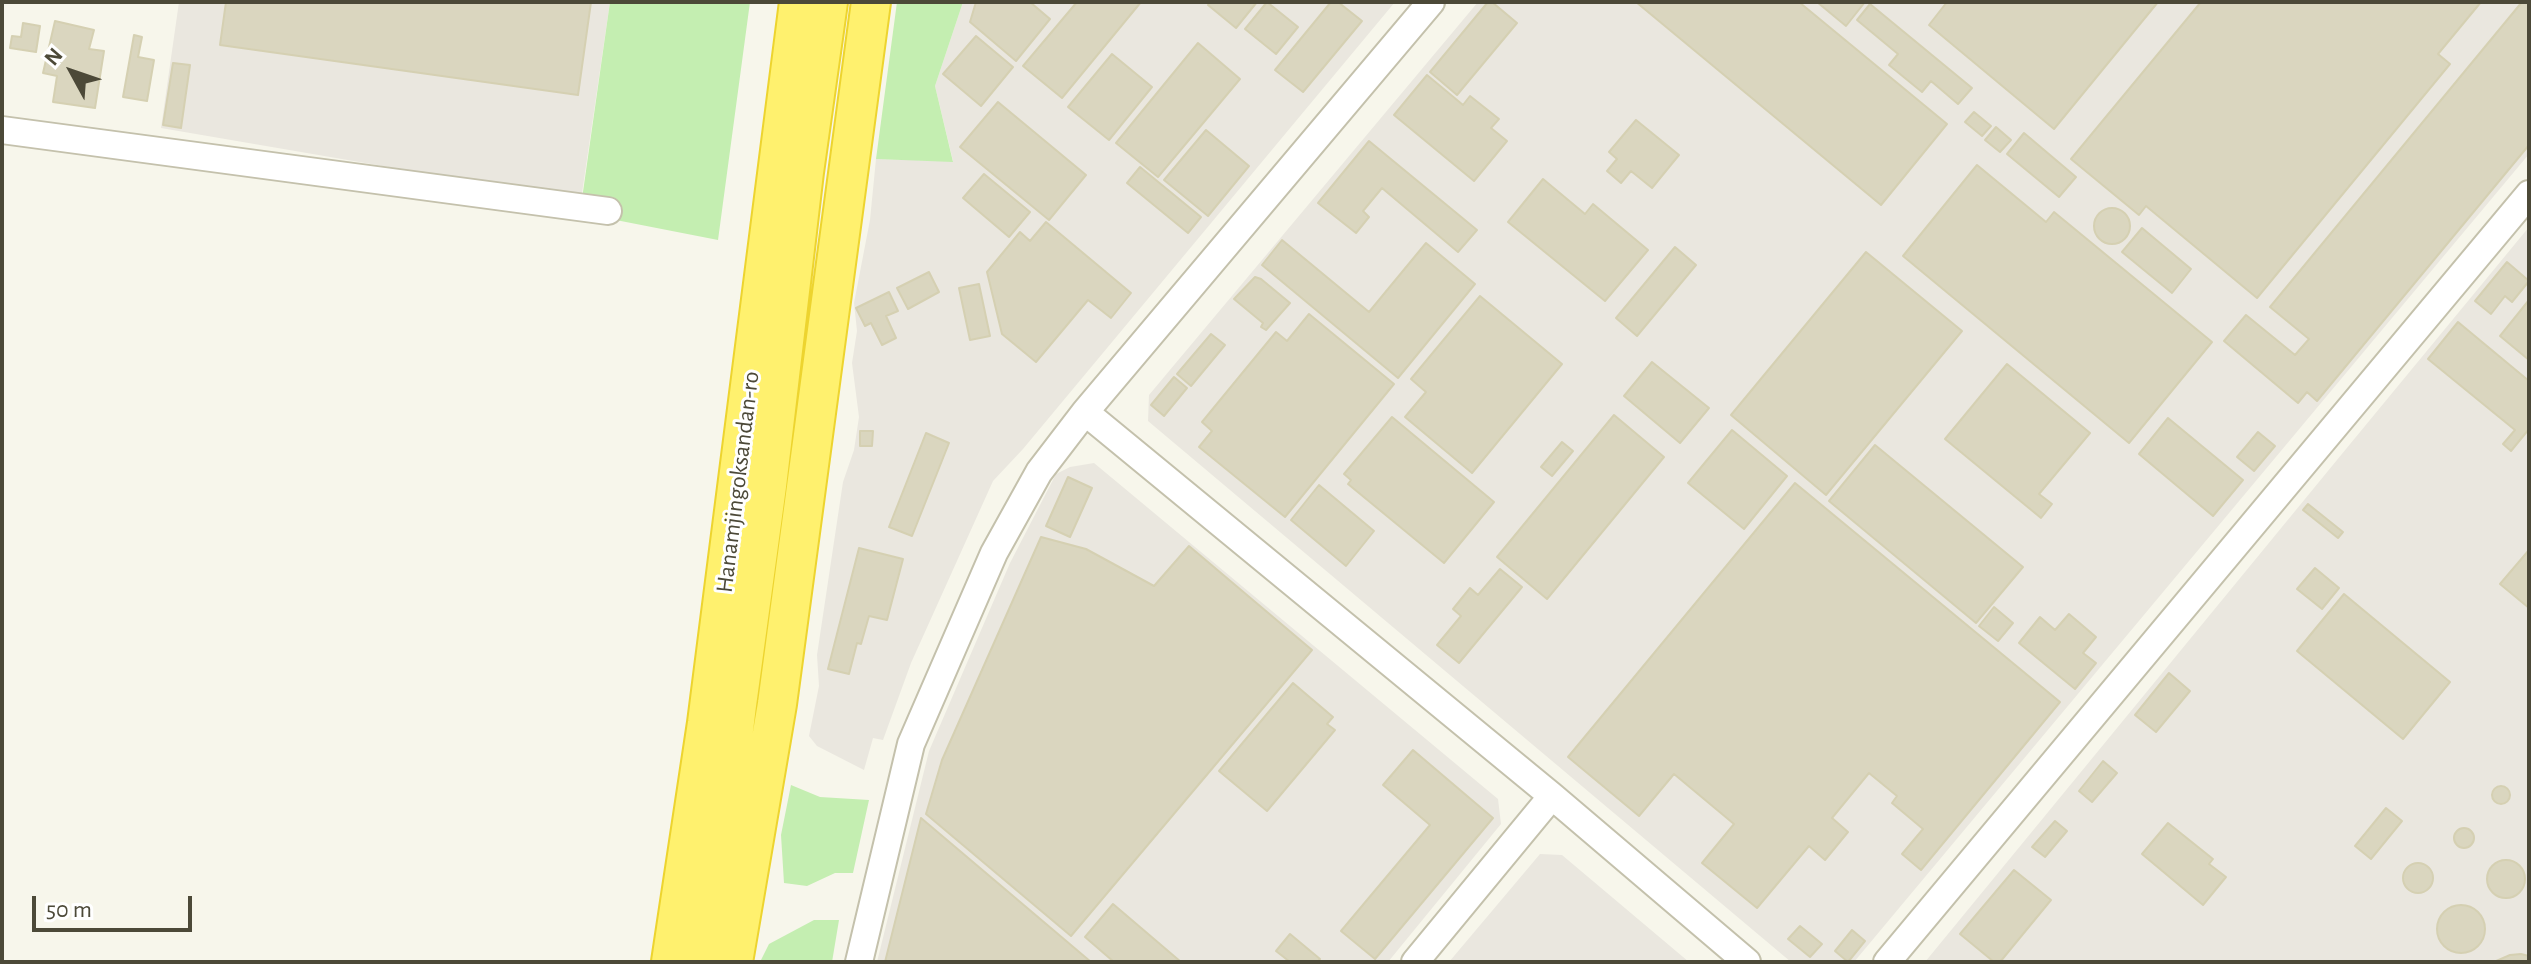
<!DOCTYPE html>
<html>
<head>
<meta charset="utf-8">
<style>
  body { margin:0 }
  #map { position:relative; width:2531px; height:964px; overflow:hidden; background:#f7f6eb; font-family:"Alegreya Sans",sans-serif }
  canvas { display:block }
  .frame { position:absolute; inset:0; border:4px solid #4c4938; pointer-events:none }
  .north { position:absolute; left:32px; top:32px; width:80px; height:80px; -webkit-text-stroke:6px #fff; paint-order:stroke; rotate:310deg; font-size:22px; font-weight:700; line-height:32px; text-align:center; color:#4c4938 }
  .north::after { content:''; display:block; margin:auto; width:28px; height:36px; background:#4c4938; clip-path:polygon(50% 0,100% 100%,50% 72%,0 100%) }
  .scale { position:absolute; left:32px; top:896px; width:160px; height:36px; box-sizing:border-box; border:4px solid #4c4938; border-top:0; padding-left:10px; font-size:24px; line-height:28px; white-space:nowrap; color:#4c4938; -webkit-text-stroke:6px #fff; paint-order:stroke }
</style>
</head>
<body>
<div id="map">
<canvas width="2531" height="964"></canvas>
<div class="frame"></div>
<div class="north">N</div>
<div class="scale">50 m</div>
</div>
<script>
const ctx = document.querySelector('canvas').getContext('2d');
ctx.lineJoin = 'round';
function fill(path, color) {
  ctx.fillStyle = color;
  ctx.fill(path, 'evenodd');
}
function trace(path, color, width, dash) {
  ctx.strokeStyle = color;
  ctx.lineWidth = width;
  ctx.lineCap = dash ? 'butt' : 'round';
  ctx.setLineDash(dash || []);
  ctx.stroke(path);
}
function label(font, color, halo, rows, align = 'center') {
  ctx.font = font + ' "Alegreya Sans",sans-serif';
  ctx.lineWidth = 6;
  ctx.setLineDash([]);
  ctx.textBaseline = 'middle';
  ctx.strokeStyle = halo;
  ctx.fillStyle = color;
  for (const [text, x, y, turn = 0] of rows) {
    ctx.save();
    ctx.translate(x, y);
    ctx.rotate((+turn || 0) * Math.PI / 180);
    ctx.textAlign = isNaN(turn) ? turn : align;
    if (halo) ctx.strokeText(text, 0, 0);
    ctx.fillText(text, 0, 0);
    ctx.restore();
  }
}
const industrial = new Path2D(`
  M179 2H610L581 200 161 128Z
  M963 2H1395L1023 449 993 481 911 663 883 740 873 738 864 770 817 746 809 736 819 686 817 655 843 482 854 450 859 417 852 363 857 331 854 303 870 220 876 159 953 161 935 86Z
  M1478 2H2529V154L1854 962H1791L1148 421 1149 395Z
  M2529 227V962H1925L2346 449Z
  M1094 463 1498 799 1501 824 1388 962H877L929 751 1010 563 1056 474 1070 467Z
  M1540 854 1562 855 1689 962H1449Z`);
const green = new Path2D(`
  M610 2H750L718 240 580 213Z
  M897 2H963L935 86 953 162 876 159Z
  M791 785 820 797 869 800 853 873H835L807 886 784 883 781 835Z
  M814 920H839L832 962H760L769 944Z`);
const building = new Path2D(`
  M226 2H591L578 95 220 45Z
  M976 2H1030L1050 19 1016 61 970 22Z
  M1077 2H1141L1062 98 1023 66Z
  M1210 2H1257L1236 28 1208 5Z
  M1267 2 1298 27 1276 54 1245 29Z
  M1331 2H1338L1362 21 1303 92 1275 70Z
  M1488 2H1492L1517 23 1457 95 1430 72Z
  M1636 2H1799L1947 124 1881 205Z
  M1817 2H1865L1846 26Z
  M1947 2H2158L2054 129 1929 25Z
  M2201 2H2481L2438 54 2450 64 2257 298 2146 206 2139 215 2071 159Z
  M2522 2H2529V145L2317 401 2307 392 2298 403 2224 341 2246 315 2295 355 2309 339 2270 307Z
  M1870 4 1972 88 1958 104 1931 81 1922 92 1889 65 1898 54 1857 20Z
  M55 21 94 30 89 49 104 51 95 108 53 102 57 76 43 73Z
  M23 23 40 26 36 52 10 48 12 36 21 37Z
  M134 35 142 37 138 57 154 60 147 101 123 97Z
  M976 36 1013 67 981 106 943 74Z
  M1198 43 1240 79 1158 177 1116 143Z
  M1112 54 1152 87 1109 140 1068 107Z
  M173 63 190 65 181 128 163 125Z
  M1427 75 1463 105 1470 96 1499 119 1491 128 1507 141 1474 181 1394 115Z
  M998 102 1086 175 1049 220 960 147Z
  M1974 112 1991 126 1982 136 1965 122Z
  M1636 120 1679 155 1652 188 1631 171 1621 183 1607 171 1617 159 1609 152Z
  M1996 127 2011 140 2000 152 1985 140Z
  M1206 130 1249 166 1208 216 1164 180Z
  M2024 133 2076 177 2059 197 2007 154Z
  M1369 141 1477 230 1458 252 1382 188 1363 211 1369 217 1356 233 1318 203Z
  M1977 165 2046 222 2054 212 2212 342 2129 443 1903 256Z
  M1140 167 1201 217 1188 233 1127 183Z
  M984 174 1030 212 1009 237 963 198Z
  M1543 179 1585 214 1593 204 1648 250 1605 301 1508 222Z
  M2094 226a18 18 0 1 1 36 0a18 18 0 1 1-36 0Z
  M1046 222 1131 293 1111 318 1088 300 1036 362 1002 334 987 272 1020 232 1030 241Z
  M2142 228 2191 269 2172 293 2122 252Z
  M1282 240 1369 312 1426 243 1475 284 1398 378 1262 265Z
  M1675 247 1696 265 1637 336 1616 318Z
  M1866 252 1962 331 1826 495 1731 415Z
  M2507 262 2529 281 2512 302 2505 296 2491 314 2475 301Z
  M929 272 939 292 908 309 897 288Z
  M1255 277 1261 279 1290 303 1266 330 1261 327 1263 323 1234 299Z
  M979 284 990 336 970 340 959 288Z
  M889 292 898 311 886 316 896 338 882 345 871 323 865 326 856 308Z
  M1480 296 1562 364 1472 473 1405 417 1426 392 1411 379Z
  M2529 300V360L2500 336Z
  M1309 314 1394 384 1285 517 1199 447 1212 431 1202 422 1276 332 1287 341Z
  M2458 322 2529 381V429L2511 451 2503 444 2515 430 2428 359Z
  M1211 334 1225 345 1191 386 1177 374Z
  M1652 362 1709 408 1680 443 1624 396Z
  M2007 364 2090 433 2039 494 2052 504 2041 518 1945 439Z
  M1174 377 1187 388 1164 416 1151 405Z
  M1614 415 1664 457 1547 599 1497 557Z
  M1392 417 1494 502 1444 563 1348 484 1351 480 1344 474Z
  M2168 418 2243 480 2213 516 2139 454Z
  M1732 430 1787 476 1744 529 1688 483Z
  M860 431H873L872 446H860Z
  M2258 432 2275 446 2254 471 2237 457Z
  M926 433 949 443 912 536 889 527Z
  M1562 442 1573 451 1552 476 1541 467Z
  M1875 445 2023 567 1976 623 1829 501Z
  M1068 477 1092 488 1070 537 1046 526Z
  M1795 483 2060 702 1921 870 1902 854 1923 829 1892 803 1897 796 1869 773 1832 818 1848 832 1825 860 1809 846 1757 908 1702 863 1734 824 1674 774 1639 816 1568 757Z
  M1319 485 1374 531 1346 566 1291 520Z
  M2308 504 2343 532 2338 538 2303 510Z
  M1041 537 1086 549 1154 586 1189 546 1312 650 1071 936 926 814 942 760Z
  M859 548 903 559 887 620 869 616 861 644 857 643 849 674 828 669Z
  M2529 550V608L2500 584Z
  M2315 568 2339 588 2322 609 2297 589Z
  M1500 569 1522 587 1459 663 1437 645 1461 616 1453 609 1470 588 1478 595Z
  M2344 594 2450 682 2403 739 2297 651Z
  M1994 607 2013 623 1998 641 1979 626Z
  M2069 614 2096 637 2083 653 2096 663 2075 689 2019 643 2040 617 2055 630Z
  M2169 673 2190 691 2156 732 2135 715Z
  M1293 683 1333 717 1327 724 1335 730 1267 811 1219 771Z
  M1413 750 1493 818 1375 959 1341 931 1430 825 1383 785Z
  M2103 761 2117 773 2092 802 2079 791Z
  M2492 795a9 9 0 1 1 18 0a9 9 0 1 1-18 0Z
  M2386 808 2402 821 2371 859 2355 846Z
  M921 818 1091 962H885Z
  M2055 821 2067 831 2045 857 2032 847Z
  M2168 823 2213 859 2209 864 2226 877 2203 905 2142 854Z
  M2454 838a10 10 0 1 1 20 0a10 10 0 1 1-20 0Z
  M2487 879a19 19 0 1 1 38 0a19 19 0 1 1-38 0Z
  M2403 878a15 15 0 1 1 30 0a15 15 0 1 1-30 0Z
  M2014 870 2051 900 2000 962H1994L1960 934Z
  M1113 904 1181 962H1114L1085 937Z
  M2437 929a24 24 0 1 1 48 0a24 24 0 1 1-48 0Z
  M1800 926 1822 944 1810 957 1788 939Z
  M1852 930 1865 941 1848 962 1835 951Z
  M1290 934 1320 959 1317 962H1290L1276 951Z
  M2521 954 2529 956V962H2494L2510 955Z`);
const minor = new Path2D(`
  M2 130 608 211
  M1085 412 1552 796 1747 962
  M859 962 911 744 994 553 1039 472 1085 412 1431 2
  M1415 962 1552 796
  M1887 962 2529 194`);
const highway = new Path2D(`
  M671 962 707 723 799 2
  M706 962 737 705 767 486 804 172 828 2
  M733 962 777 704 871 2`);
const streetNames = [
  ["Hanamjingoksandan-ro",738,482,-83]
];
fill(industrial, '#eae7df');
fill(green, '#c4eeb1');
fill(building, '#dad6bf');
trace(building, '#d5d0b2', 2);
trace(minor, '#c4c1ac', 30);
trace(highway, '#edd42f', 42);
trace(minor, '#fff', 26);
trace(highway, '#fff16e', 38);
label('24px', '#4c4938', '#fff', streetNames);
</script>
</body>
</html>
